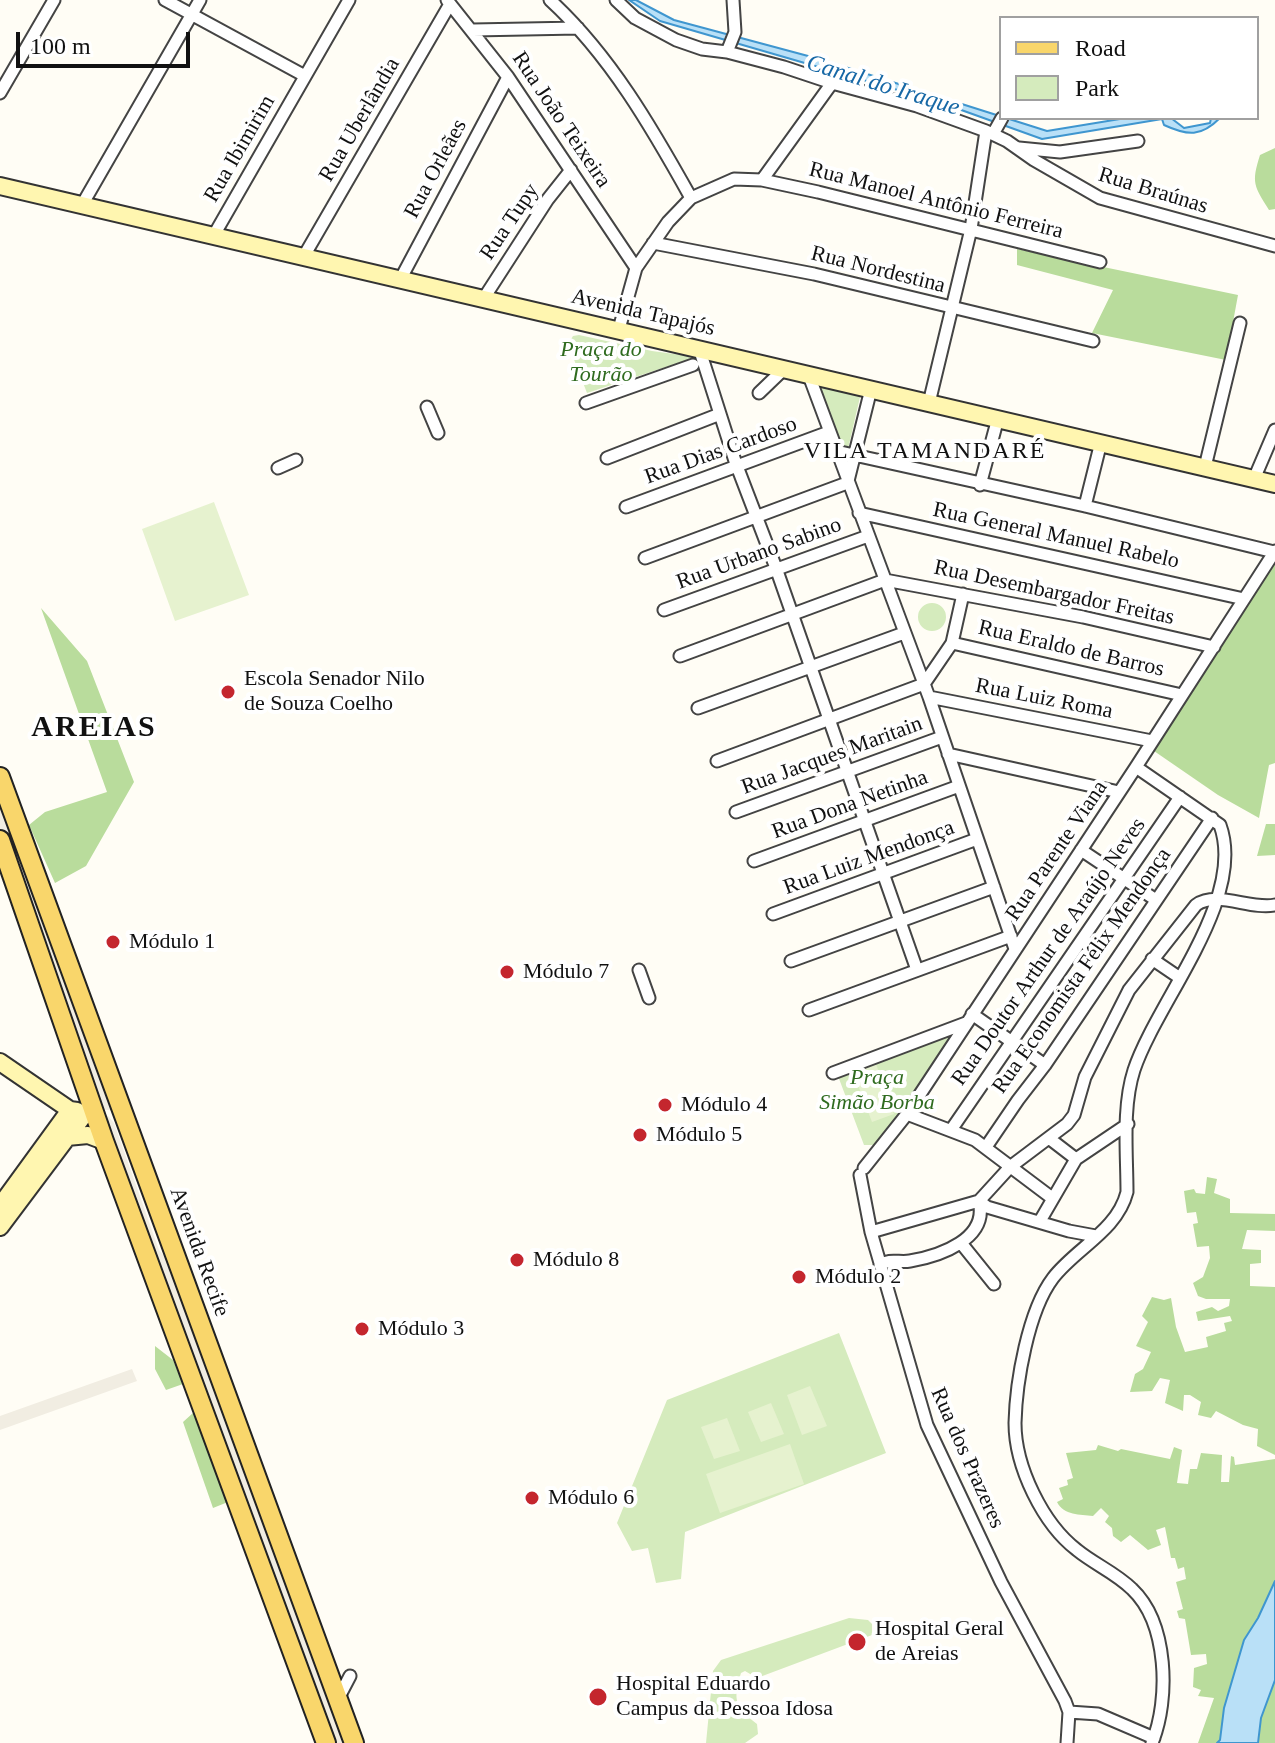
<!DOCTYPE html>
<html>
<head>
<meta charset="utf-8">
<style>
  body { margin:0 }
  #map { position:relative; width:1275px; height:1743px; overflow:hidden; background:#fffdf5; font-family:Georgia,serif }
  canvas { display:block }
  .legend { position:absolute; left:999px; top:16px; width:260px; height:104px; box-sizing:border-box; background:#fff; border:2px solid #a0a0a0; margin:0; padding:10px 14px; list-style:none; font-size:24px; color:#111 }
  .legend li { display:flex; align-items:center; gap:16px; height:40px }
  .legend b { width:40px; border:2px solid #a0a0a0 }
  .scale { position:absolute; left:16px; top:32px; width:174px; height:36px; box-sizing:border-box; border:4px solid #111; border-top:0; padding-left:10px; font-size:24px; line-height:28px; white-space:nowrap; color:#111; -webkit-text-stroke:6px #fff; paint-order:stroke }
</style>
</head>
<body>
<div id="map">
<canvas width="1275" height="1743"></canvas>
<ul class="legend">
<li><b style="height:10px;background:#f9d66b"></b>Road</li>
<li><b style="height:22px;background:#d5ebbd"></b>Park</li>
</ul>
<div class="scale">100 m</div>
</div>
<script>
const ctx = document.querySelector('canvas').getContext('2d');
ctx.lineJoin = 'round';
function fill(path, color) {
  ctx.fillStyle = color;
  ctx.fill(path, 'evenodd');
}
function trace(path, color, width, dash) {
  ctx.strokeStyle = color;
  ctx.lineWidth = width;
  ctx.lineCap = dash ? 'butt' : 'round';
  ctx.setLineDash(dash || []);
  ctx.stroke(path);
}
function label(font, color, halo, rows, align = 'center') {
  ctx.font = font + ' Georgia,serif';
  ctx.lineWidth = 8;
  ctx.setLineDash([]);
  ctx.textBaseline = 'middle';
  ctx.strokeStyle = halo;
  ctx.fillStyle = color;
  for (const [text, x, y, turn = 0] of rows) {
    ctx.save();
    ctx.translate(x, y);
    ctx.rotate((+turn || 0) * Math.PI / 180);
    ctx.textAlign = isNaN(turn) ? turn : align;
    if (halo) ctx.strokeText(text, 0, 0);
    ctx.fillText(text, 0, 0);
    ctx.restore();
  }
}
const green = new Path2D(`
  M579 335 652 351 696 357 587 393 568 344 573 336Z
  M824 382 858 390 860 397 848 449 839 447 819 386Z
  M918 617a14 14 0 1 1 28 0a14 14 0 1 1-28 0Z
  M947 1035 949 1039 890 1129 876 1145H864L838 1076Z
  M839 1333 886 1453 685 1532 681 1579 656 1583 648 1548 632 1551 617 1523 667 1400Z
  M849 1618 868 1620 872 1624V1635L757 1678 745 1671 741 1673C732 1701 736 1708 757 1724L758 1734 745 1743H706L713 1671 721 1660Z`);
const forest = new Path2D(`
  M1275 148V209L1269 210C1254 186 1251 183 1260 155Z
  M1017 249 1238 295 1226 360 1092 333 1113 290 1017 265Z
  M1275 563V763L1269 765 1259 818 1218 795 1154 751Z
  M41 608 87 661 134 782 86 866 55 883 29 825 45 812 107 792Z
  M1266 824H1275V855L1257 856Z
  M1207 1177 1217 1179 1214 1193 1230 1199V1213L1275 1214V1231L1247 1230 1242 1249 1261 1250V1263L1250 1264V1286L1275 1287V1455L1257 1446 1258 1429 1243 1425 1216 1411 1211 1418 1198 1415 1201 1402 1190 1395H1184L1183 1411 1165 1403 1170 1380 1160 1378 1152 1391 1130 1392 1135 1374 1143 1369 1151 1352 1136 1346 1148 1322 1142 1316 1152 1297 1164 1300 1171 1298 1176 1327 1185 1352 1208 1347 1206 1337 1226 1331 1224 1323 1232 1321 1230 1316 1198 1321 1196 1312 1212 1307 1218 1311 1229 1306 1230 1299H1206L1198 1296 1193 1283 1203 1277 1210 1258 1209 1246 1197 1247 1193 1224 1198 1223 1196 1212 1187 1213 1184 1191 1194 1189 1196 1193 1205 1194Z
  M155 1346 173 1360 183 1384 166 1390 155 1369Z
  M193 1413 228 1502 213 1508 183 1422Z
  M1098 1445 1118 1451 1121 1449 1170 1459 1174 1447 1182 1450 1177 1483 1188 1484 1190 1469H1197L1201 1453 1222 1455 1221 1482H1229L1231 1456 1234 1457 1235 1465 1275 1459V1581L1258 1618 1244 1640 1224 1708 1220 1740 1217 1743H1198L1214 1698 1198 1696 1201 1690 1193 1687 1194 1668 1207 1664 1206 1654 1191 1655 1185 1619 1179 1618 1177 1611 1183 1609 1176 1582 1186 1579 1184 1567 1178 1569 1175 1558H1171L1165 1527 1156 1530 1161 1545 1148 1550 1130 1535 1121 1542 1113 1536 1112 1528 1105 1522 1109 1516 1101 1508 1093 1516C1080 1514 1064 1516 1057 1502L1063 1499 1059 1488 1068 1485 1067 1480 1073 1478 1066 1453 1096 1450Z
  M1275 1680V1743H1258L1261 1718Z`);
const pitch = new Path2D(`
  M214 502 249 595 175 621 142 529Z
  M876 1064 894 1114 872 1122 853 1072Z
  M810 1386 827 1426 802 1435 787 1395Z
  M771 1403 784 1434 761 1442 748 1412Z
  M727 1418 740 1451 714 1459 701 1427Z
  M790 1444 804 1484 720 1513 706 1474Z`);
const plaza = new Path2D(`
  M0 784 119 1111 96 1109 65 1005 0 829Z
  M98 1114 108 1116 114 1123 159 1250 177 1271 346 1743H331Z
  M132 1369 137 1381 0 1430V1416Z`);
const water = new Path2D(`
  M629 0H636L674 20 823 60 1047 131 1126 118H1171L1184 128 1210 123 1211 118H1220C1201 137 1188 136 1164 125L1162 119 1042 139 939 102 660 21Z
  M1275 1581V1680L1261 1718 1258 1743H1217L1220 1740 1224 1708 1244 1640 1258 1618Z`);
const street = new Path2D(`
  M165 0 305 76
  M447 0 508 77 636 268
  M550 0C610 55 652 128 691 198
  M616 0 635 18 676 40 702 49 727 52 784 67 832 83 917 106 986 131 1007 141 1034 160 1100 198 1275 246
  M473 30 578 28
  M727 52 735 32 733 0
  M0 93 54 0
  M993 134 1002 118
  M1019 148 1060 152 1138 141
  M762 180 832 83
  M82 205 200 0
  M214 235 349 0
  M653 243 814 274 1093 341
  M304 256 450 4
  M400 280 508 77
  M484 298 548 199 571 170
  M619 329 636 268 668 222 691 198 734 179 762 180 818 192 1100 262
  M699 348 735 461 776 568 917 970
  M808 373 929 697 1015 949
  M759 393 785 368
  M586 403 693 365
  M929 403 971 229 986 131
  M427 407 438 433
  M836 451 1085 506 1274 552
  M607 458 720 414
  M1205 467 1240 323
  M278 468 296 460
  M1254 479 1275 430
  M848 481 871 389
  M980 485 998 418
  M1085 506 1101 442
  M626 507 829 432
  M859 513 1244 599
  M645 558 847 483
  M664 610 868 536
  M952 643 1182 695
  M680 656 885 580 1083 617 1214 647
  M929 697 1152 741
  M698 708 904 633
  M948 754 1119 792
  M717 761 924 684 952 643 963 594
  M1136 767 1220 825C1247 899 1157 1001 1134 1070 1122 1107 1127 1153 1127 1192 1117 1231 1076 1248 1053 1278 1028 1311 1016 1382 1015 1423 1015 1467 1043 1524 1077 1550 1094 1564 1116 1573 1132 1589 1168 1623 1170 1699 1152 1743
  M736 812 942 737
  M1081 850 1156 900
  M754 861 959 786
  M773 914 977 839
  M1152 959 1180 978
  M791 961 994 887
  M639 970 649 998
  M809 1010 1011 936
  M972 1014 1045 1065
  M833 1073 966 1023
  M907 1114 975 1140 1052 1198
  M951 1130 1180 797
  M1050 1139 1076 1159
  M986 1147 1018 1100 1045 1065 1212 818
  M864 1168 907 1114 1136 767 1275 551
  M860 1175 871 1232 927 1425 1001 1582 1065 1701 1069 1712 1067 1743
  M979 1201 987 1207 1069 1231 1096 1236
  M1040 1221 1076 1159 1128 1124
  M871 1232 979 1201 1010 1167 1067 1124 1074 1115 1085 1077 1129 990 1196 905C1217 890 1250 910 1275 905
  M961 1243 994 1284
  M880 1265C890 1258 899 1263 910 1261 940 1256 989 1239 979 1201
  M338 1699 350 1676
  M1069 1712 1098 1714 1154 1738`);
const secondary = new Path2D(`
  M0 186 1275 484
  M0 1062 70 1110 77 1111
  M67 1137 88 1135 104 1141
  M0 1206 70 1110
  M0 1227 87 1111`);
const primary = new Path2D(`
  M0 777 354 1743
  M0 840 104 1141 326 1743`);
const markers = [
  [228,692,8,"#c4262e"],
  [113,942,8,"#c4262e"],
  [507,972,8,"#c4262e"],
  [665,1105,8,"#c4262e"],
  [640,1135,8,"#c4262e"],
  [517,1260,8,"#c4262e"],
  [799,1277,8,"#c4262e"],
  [362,1329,8,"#c4262e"],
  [532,1498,8,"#c4262e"],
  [857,1642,10,"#c4262e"],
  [598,1697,10,"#c4262e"]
];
const streetNames = [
  ["Rua Uberlândia",360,120,-60],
  ["Rua João Teixeira",561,120,56],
  ["Rua Ibimirim",240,149,-60],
  ["Rua Orleães",436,169,-62],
  ["Rua Braúnas",1153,191,17],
  ["Rua Manoel Antônio Ferreira",936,201,14],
  ["Rua Tupy",510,222,-56],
  ["Rua Nordestina",878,270,14],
  ["Avenida Tapajós",643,313,13],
  ["Rua Dias Cardoso",721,451,-20],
  ["Rua General Manuel Rabelo",1056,536,12],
  ["Rua Urbano Sabino",759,554,-20],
  ["Rua Desembargador Freitas",1054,593,12],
  ["Rua Eraldo de Barros",1071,649,13],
  ["Rua Luiz Roma",1044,699,11],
  ["Rua Jacques Maritain",832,756,-20],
  ["Rua Dona Netinha",850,805,-20],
  ["Rua Parente Viana",1057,851,-56],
  ["Rua Luiz Mendonça",869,858,-20],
  ["Rua Doutor Arthur de Araújo Neves",1049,952,-55],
  ["Rua Economista Félix Mendonça",1082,971,-55],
  ["Avenida Recife",199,1252,70],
  ["Rua dos Prazeres",967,1458,66]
];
const parkNames = [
  ["Praça do",601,350],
  ["Tourão",601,375],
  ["Praça",877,1078],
  ["Simão Borba",877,1103]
];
const poiNames = [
  ["Escola Senador Nilo",244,679],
  ["de Souza Coelho",244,704],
  ["Módulo 1",129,942],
  ["Módulo 7",523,972],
  ["Módulo 4",681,1105],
  ["Módulo 5",656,1135],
  ["Módulo 8",533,1260],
  ["Módulo 2",815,1277],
  ["Módulo 3",378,1329],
  ["Módulo 6",548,1498],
  ["Hospital Geral",875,1629],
  ["de Areias",875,1654],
  ["Hospital Eduardo",616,1684],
  ["Campus da Pessoa Idosa",616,1709]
];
const waterNames = [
  ["Canal do Iraque",883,86,17]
];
const neighbourhoodNames = [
  ["VILA TAMANDARÉ",925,452]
];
const districtNames = [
  ["AREIAS",94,728]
];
fill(green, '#d5ebbd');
fill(forest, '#b9dc9c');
fill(pitch, '#e6f2cf');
fill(plaza, '#f1ede2');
fill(water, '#b9e0f7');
trace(water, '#3f96cf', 2);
trace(street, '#444', 15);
trace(secondary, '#333', 20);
trace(primary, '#222', 22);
trace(street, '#fff', 11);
trace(secondary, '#fff6b0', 16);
trace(primary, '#f9d66b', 18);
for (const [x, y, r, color] of markers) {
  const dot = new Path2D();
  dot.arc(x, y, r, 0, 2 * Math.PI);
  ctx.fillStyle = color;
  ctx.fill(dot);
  trace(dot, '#fff', 3);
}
label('22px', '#111', '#fff', streetNames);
label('italic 22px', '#2f6b1f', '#fff', parkNames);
label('22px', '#111', '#fff', poiNames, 'left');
label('italic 24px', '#1768a6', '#fff', waterNames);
ctx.letterSpacing = '2px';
label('24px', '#111', '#fff', neighbourhoodNames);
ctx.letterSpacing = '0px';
ctx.letterSpacing = '2px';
label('bold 30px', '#111', '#fff', districtNames);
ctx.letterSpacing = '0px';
</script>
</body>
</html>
